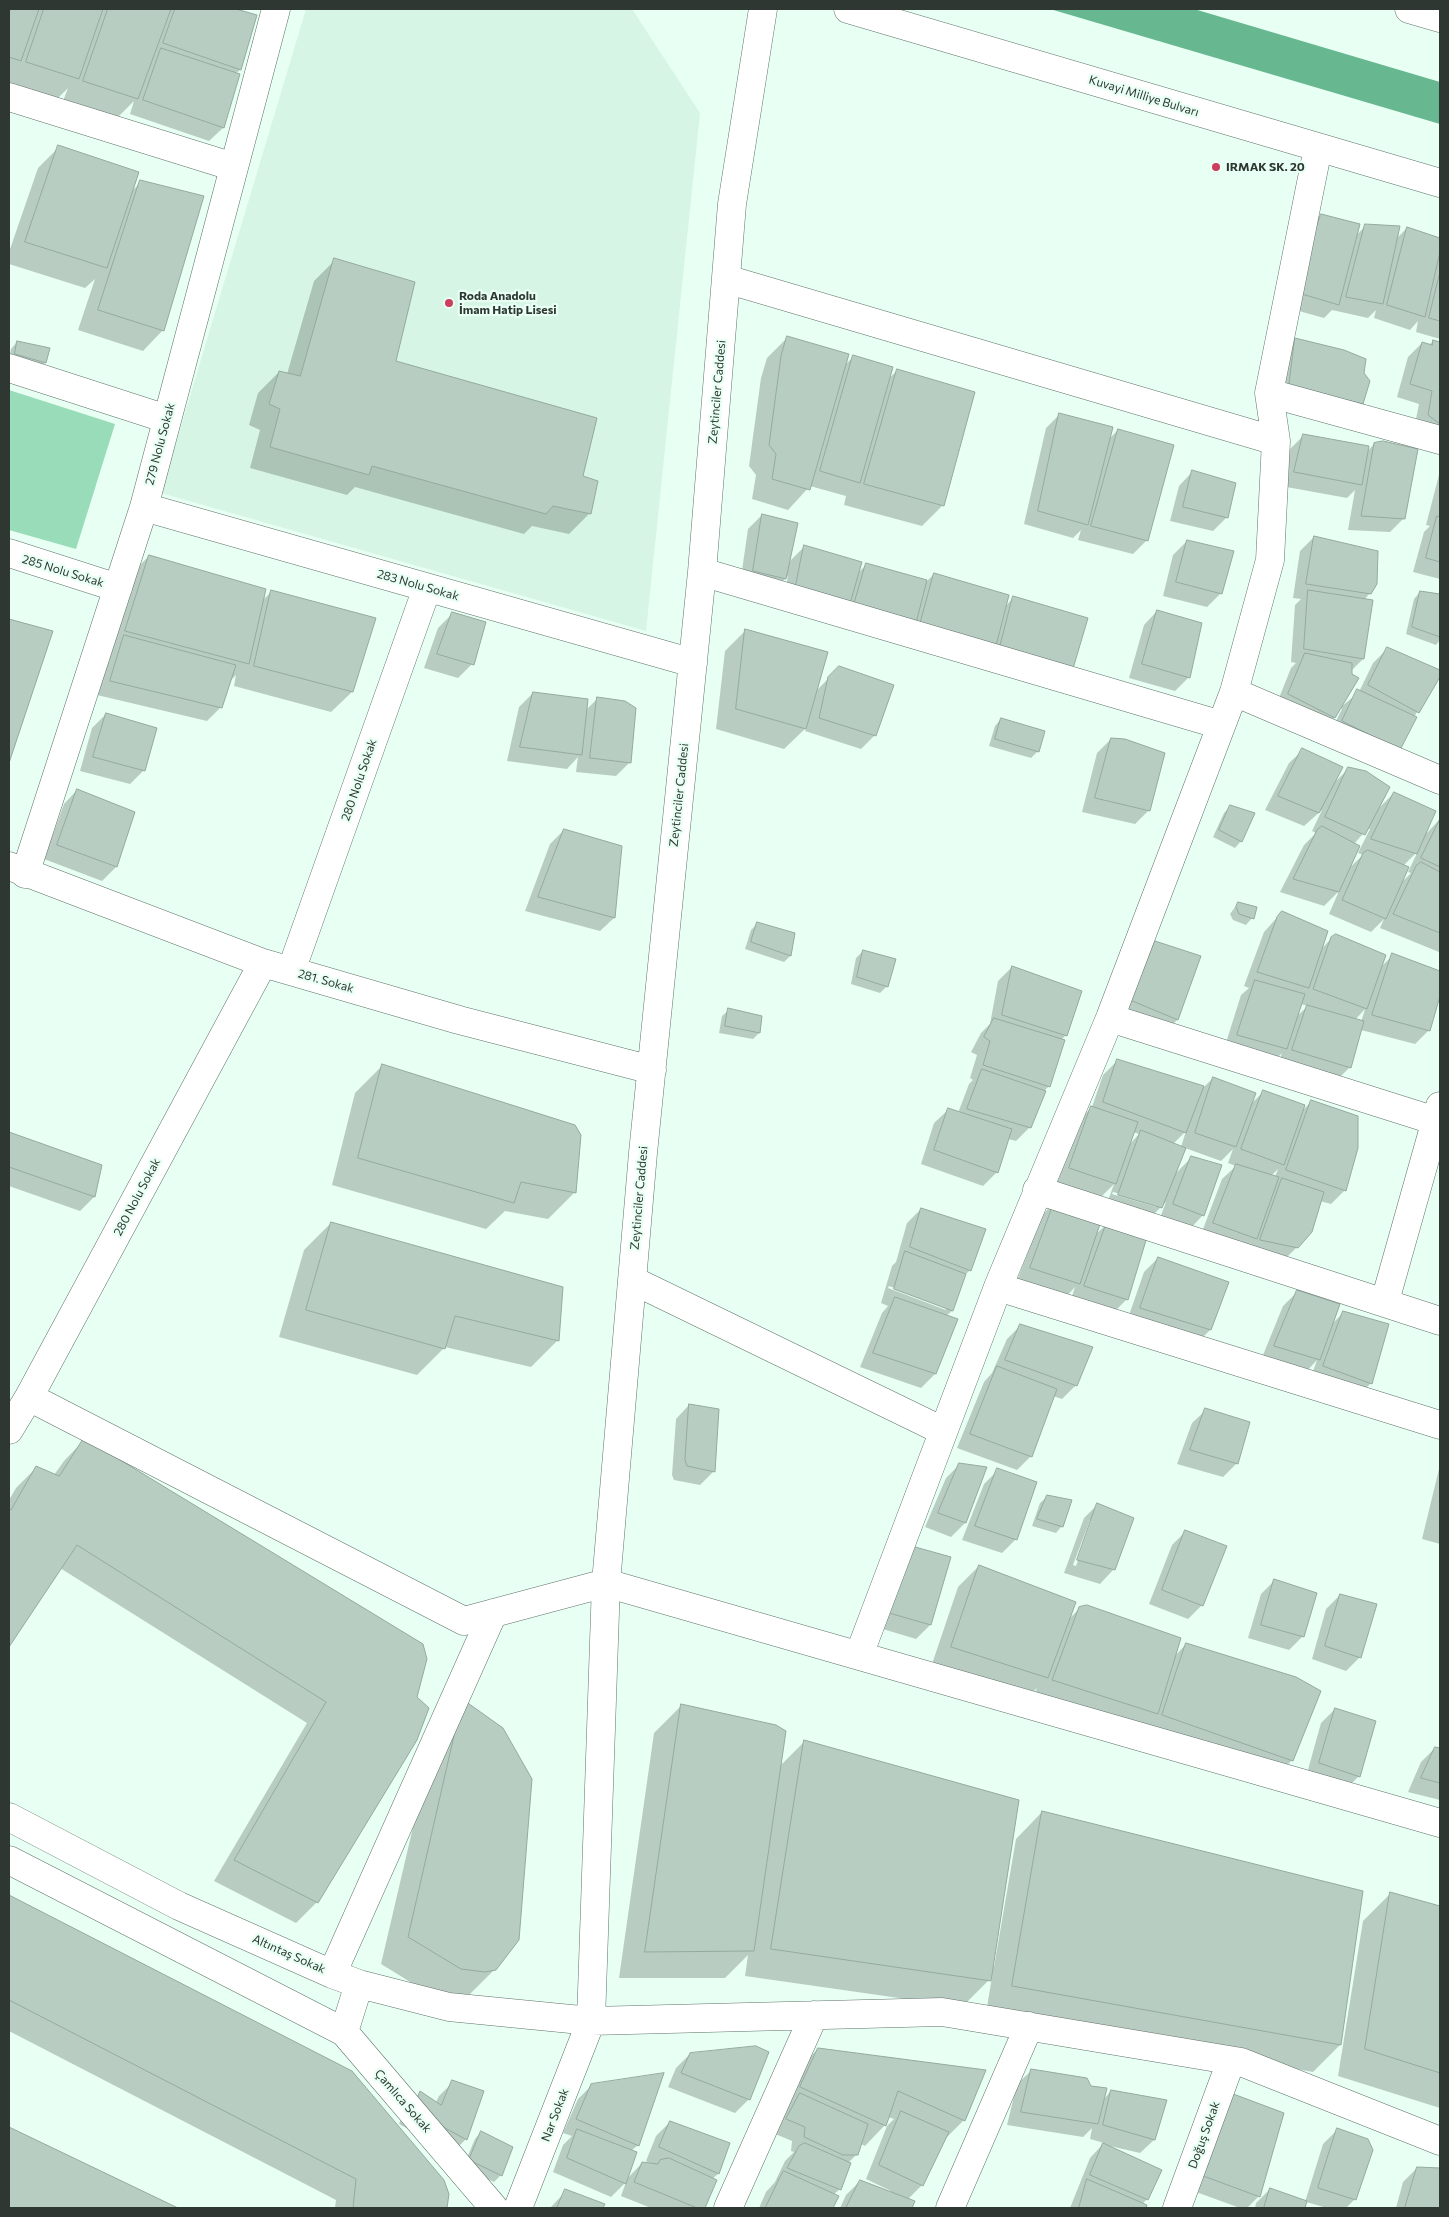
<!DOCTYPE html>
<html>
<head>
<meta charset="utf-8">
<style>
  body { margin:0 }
  #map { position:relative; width:1449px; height:2217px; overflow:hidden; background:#e8fff3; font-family:Commissioner,sans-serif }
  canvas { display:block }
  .frame { position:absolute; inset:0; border:10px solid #2f3733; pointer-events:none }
</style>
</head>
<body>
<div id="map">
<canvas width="1449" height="2217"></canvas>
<div class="frame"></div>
</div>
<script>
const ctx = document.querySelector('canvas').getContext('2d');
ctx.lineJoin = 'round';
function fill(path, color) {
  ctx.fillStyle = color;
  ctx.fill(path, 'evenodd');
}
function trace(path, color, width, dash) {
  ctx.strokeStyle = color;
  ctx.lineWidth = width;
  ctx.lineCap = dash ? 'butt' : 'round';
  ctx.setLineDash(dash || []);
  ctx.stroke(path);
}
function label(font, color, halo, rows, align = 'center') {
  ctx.font = font + ' Commissioner,sans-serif';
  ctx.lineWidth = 4.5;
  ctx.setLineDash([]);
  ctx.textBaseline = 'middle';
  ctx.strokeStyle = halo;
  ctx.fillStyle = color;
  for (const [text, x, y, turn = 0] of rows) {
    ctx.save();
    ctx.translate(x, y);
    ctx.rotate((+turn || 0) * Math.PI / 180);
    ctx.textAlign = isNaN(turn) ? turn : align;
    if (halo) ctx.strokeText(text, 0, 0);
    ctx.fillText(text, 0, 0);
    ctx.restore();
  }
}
const built = new Path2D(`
  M306 9H632L700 113 646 631 161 493Z`);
const green = new Path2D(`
  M9 390 115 424 76 549 9 530Z`);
const water = new Path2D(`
  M1050 9H1194L1440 82V124Z`);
const shadow = new Path2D(`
  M9 9H231L255 16 240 70 235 74 223 128 209 141 130 114 134 101 116 119 63 101 68 88 57 99 9 84 10 69 9 71Z
  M59 147 131 192 141 182 163 330 143 351 78 330 95 279 85 288 9 264V252L38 168Z
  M1321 215 1356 236 1366 225 1395 240 1407 228 1440 240 1439 254 1440 252V339L1416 332 1418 321 1410 330 1374 318 1376 310 1368 318 1332 310 1324 318 1281 306 1307 229Z
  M335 260 395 362 582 477 590 513 569 534 532 526 524 534 355 487 347 495 250 468 260 430 249 425 258 393 279 372 287 374 314 281Z
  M787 338 844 366 853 357 888 379 898 370 943 505 922 526 844 505 846 496 810 486 788 510 752 499 756 475 749 466 761 378 767 358Z
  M1295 340 1362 404 1348 417 1276 400 1281 354Z
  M1433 341 1440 343V441L1414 429 1419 404 1397 397 1408 357 1422 343 1429 345Z
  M17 342 49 349 45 363 38 369 9 361 11 349Z
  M1060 414 1108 440 1118 430 1147 540 1133 554 1078 540 1081 530 1073 538 1024 524 1046 428Z
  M1303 436 1367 452 1374 444 1404 518 1390 532 1348 530 1355 490 1347 498 1281 486 1289 450Z
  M1440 471V579L1413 572 1424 532 1430 526 1426 525Z
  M1192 472 1227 517 1213 531 1170 521 1179 486Z
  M762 515 788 563 805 546 858 573 867 564 927 581 934 574 1005 607 1013 598 1071 671 782 604 788 576 771 593 740 584 748 529Z
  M1314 537 1370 593 1364 600 1371 601 1363 659 1351 671 1341 707 1359 692 1373 663 1387 649 1440 671V675L1414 717 1399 749 1329 735 1342 709 1340 708 1334 718 1320 732 1275 708 1291 668 1296 663 1291 662 1295 605 1301 599 1293 598 1300 551Z
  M1187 541 1221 593 1207 607 1163 596 1173 555Z
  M149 556 262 601 272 591 352 692 331 712 234 686 236 675 229 682 221 707 207 721 97 695 128 577Z
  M1420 592 1440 595V640L1436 645 1406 634 1414 599Z
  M1157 611 1189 677 1175 691 1129 678 1144 625Z
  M452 614 472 664 458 678 424 668 438 628Z
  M9 621 51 632 9 756Z
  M746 630 816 691 840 667 875 735 861 749 805 731 807 727 784 749 716 729 725 651Z
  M533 693 585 711 598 698 630 762 616 776 576 772 578 757 567 769 507 761 519 707Z
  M106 714 144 770 130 784 80 771 92 728Z
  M1001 719 1038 751 1031 758 989 746 995 726Z
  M1111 739 1149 810 1135 824 1082 812 1097 753Z
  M1303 750 1335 782 1348 769 1378 809 1394 793 1425 835 1440 819 1439 952 1380 928 1384 919 1371 932 1329 914 1339 891 1324 906 1280 892 1304 845 1316 833 1312 831 1322 810 1304 826 1265 810 1289 763ZM1368 828 1370 829 1358 853 1363 855 1348 869 1354 844ZM1418 851 1408 872 1411 873 1400 884 1403 866Z
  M77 790 134 812 116 867 102 881 44 859 64 804Z
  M1231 806 1241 841 1235 848 1213 837 1224 813Z
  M564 830 614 918 600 931 525 911 550 844Z
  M1238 903 1252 918 1246 925 1233 920 1230 914Z
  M1282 912 1321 949 1332 938 1381 967 1393 955 1440 973V992L1429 1030 1415 1044 1361 1030 1350 1067 1336 1081 1278 1064 1282 1053 1272 1063 1224 1049 1241 995 1249 988 1244 986 1264 932ZM1301 1004 1308 1006 1296 1017ZM1365 1009 1361 1022 1355 1020Z
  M757 924 794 934 790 956 784 962 745 949 751 930Z
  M1155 942 1199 957 1177 1020 1163 1034 1117 1014 1141 956Z
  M863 951 887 986 880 993 851 984 856 958Z
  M1012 967 1066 1035 1061 1040 1049 1086 1044 1091 1030 1127 1016 1141 1008 1139 997 1172 983 1186 921 1164 934 1123 948 1110 958 1113 969 1084 973 1080 970 1078 977 1055 971 1052 981 1033 990 1024 998 981Z
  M729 1010 759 1033 753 1039 719 1033 722 1016Z
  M1117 1061 1204 1087 1213 1078 1251 1104 1263 1092 1302 1111 1311 1102 1345 1190 1331 1204 1320 1201 1297 1247 1283 1261 1247 1254 1251 1243 1242 1252 1200 1237 1222 1179 1236 1166 1228 1163 1233 1149 1221 1161 1185 1148 1174 1175 1192 1157 1203 1215 1190 1229 1160 1218 1166 1202 1147 1221 1105 1209 1114 1184 1101 1197 1056 1182 1078 1121 1092 1107 1103 1075ZM1186 1131 1181 1147 1173 1144ZM1133 1132 1139 1134 1129 1145ZM1278 1169 1275 1177 1271 1176ZM1113 1192 1156 1204V1207L1112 1194Z
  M382 1066 575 1192 548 1219 505 1211 486 1229 332 1185 355 1093Z
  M9 1133 101 1166 94 1197 80 1211 9 1186Z
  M1056 1201 1094 1236 1108 1223 1127 1299 1113 1313 1071 1299 1075 1287 1065 1298 1017 1281 1042 1215Z
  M921 1209 970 1270 964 1276 952 1311 946 1316 956 1319 935 1374 921 1388 860 1367 882 1313 888 1306 881 1303 892 1266 896 1262 907 1223ZM889 1286 946 1307V1310L888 1288Z
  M331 1223 558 1340 531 1367 445 1347 417 1375 279 1337 304 1250Z
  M1158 1258 1227 1283 1210 1330 1196 1344 1127 1321 1144 1272Z
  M1297 1292 1331 1325 1344 1312 1388 1325 1371 1383 1357 1397 1310 1380 1317 1360 1305 1373 1261 1360 1283 1306Z
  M1021 1325 1076 1385 1062 1399 1053 1396 1031 1456 1017 1470 957 1448 984 1382 992 1373 1007 1339Z
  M689 1405 714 1471 700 1485 674 1480 672 1475 676 1419Z
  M1206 1410 1237 1463 1223 1477 1177 1464 1192 1423Z
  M84 1440 416 1698V1740L317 1902 296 1923 214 1881 307 1723 60 1568 9 1645V1500L16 1488 37 1467 54 1475 64 1461Z
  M960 1464 985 1468 965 1523 951 1537 925 1527 946 1478Z
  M1439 1469H1440V1544L1422 1539Z
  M998 1470 1016 1539 1002 1553 962 1540 984 1484Z
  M1047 1497 1062 1526 1056 1533 1032 1526 1040 1503Z
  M1098 1504 1132 1519 1113 1570 1100 1584 1064 1573 1084 1518ZM1090 1520H1092L1076 1566 1073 1565Z
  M1186 1531 1202 1605 1188 1619 1149 1604 1172 1545Z
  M949 1558 930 1625 916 1639 876 1627 895 1560Z
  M979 1566 1068 1620 1080 1608 1175 1656 1186 1644 1292 1760 1272 1781 1033 1700 1037 1688 1027 1698 931 1667 958 1587Z
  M1275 1580 1303 1636 1289 1650 1248 1638 1261 1594Z
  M1340 1595 1360 1657 1346 1671 1312 1659 1326 1609Z
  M462 1706 495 1969 467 1997 433 1996 381 1964 435 1733Z
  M681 1706 780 1766 804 1742 992 1966 994 1967 1016 1839 1042 1812 1361 1892 1340 2045 1313 2072 986 2013 992 1977 962 2007 745 1976 748 1955 725 1978H619L654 1733Z
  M1335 1709 1359 1776 1345 1790 1306 1777 1321 1723Z
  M1435 1748 1440 1750V1800L1408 1792 1421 1762Z
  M1390 1894 1440 1907V2108L1338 2076 1363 1921Z
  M9 1896 351 2072 447 2194 446 2208H335L336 2200 9 2031Z
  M818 2049 964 2120 944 2140 922 2185 908 2199 914 2201 910 2208H840L846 2195 860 2181 890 2193 891 2191 866 2179 887 2126 894 2119 888 2117 885 2125 865 2146 861 2144 857 2154 848 2163 840 2189 833 2195 837 2197 832 2208H759L766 2192 775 2182 785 2161 794 2152 791 2151 792 2141 773 2133 797 2070Z
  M690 2054 749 2099 735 2113 668 2087 676 2068Z
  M1031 2071 1090 2088 1103 2100 1111 2091 1154 2140 1140 2153 1106 2145 1147 2199 1142 2204 1145 2206 1144 2208H1070L1090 2158 1104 2143 1090 2139 1092 2128 1083 2137 1007 2125 1017 2084Z
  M453 2082 466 2139 452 2153 399 2124 407 2106 421 2092 436 2102 439 2096Z
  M592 2085 638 2145 631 2151 626 2180 642 2163 652 2164 646 2161 656 2136 670 2122 728 2144 718 2174 712 2179 715 2181 704 2208H651L621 2196 626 2182 611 2197 553 2172 563 2145 572 2136 563 2133 578 2099Z
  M1283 2114 1259 2196 1247 2208H1240L1185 2188Z
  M9 2129 175 2208H9Z
  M1337 2130 1355 2199 1346 2208H1327L1306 2202 1304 2208H1255L1256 2203 1270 2189 1305 2202 1323 2144Z
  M481 2132 501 2175 494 2182 463 2167 475 2139Z
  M1417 2168 1440 2170V2208H1396L1403 2182Z
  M566 2191 604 2205 602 2208H550Z`);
const building = new Path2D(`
  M9 9H39L21 61 9 57Z
  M44 9H103L79 79 26 62Z
  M108 9H171L138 99 83 81Z
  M175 9H236L257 15 241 70 163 43Z
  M161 48 240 74 224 128 143 100Z
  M58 145 139 172 107 268 25 242Z
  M140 180 204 196 164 331 98 310Z
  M1321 214 1360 224 1339 305 1295 292Z
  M1365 224 1400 226 1383 304 1346 297Z
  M1407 227 1440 238V252L1425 317 1387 305Z
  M334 258 415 282 396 361 597 418 583 476 598 481 591 514 553 506 546 514 372 466 369 475 270 447 280 409 269 404 279 371 300 376Z
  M1440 272V321L1429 318Z
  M787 336 849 354 810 490 772 479 776 454 769 445 781 356Z
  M1295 338 1344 350 1366 359 1364 373 1370 381 1363 404 1289 387Z
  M1433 340 1440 342V424L1428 415 1432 391 1410 384 1422 342 1432 345Z
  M17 341 50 348 46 363 15 354Z
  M853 355 893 367 860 483 820 471Z
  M897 369 975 392 944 506 864 484Z
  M1059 413 1113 427 1088 525 1038 511Z
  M1118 429 1174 445 1148 541 1091 526Z
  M1303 434 1369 446 1362 485 1294 472Z
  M1383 441 1418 449 1405 519 1361 516 1374 443Z
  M1192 470 1236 483 1228 518 1183 507Z
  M762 514 798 523 786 579 753 571Z
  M1437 516 1440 517V562L1426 558Z
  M1314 536 1378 551 1377 584 1371 594 1306 584Z
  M1187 540 1234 551 1222 594 1176 582Z
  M804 545 862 562 849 607 795 590Z
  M149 555 266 589 249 664 125 631Z
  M866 563 927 580 915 627 853 608Z
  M934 573 1009 595 995 650 919 628Z
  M271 590 376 618 353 692 254 666Z
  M1308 590 1373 600 1364 659 1304 649Z
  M1420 591 1440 594V637L1412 627Z
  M1013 596 1088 618 1072 672 999 651Z
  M1157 610 1202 623 1190 678 1142 664Z
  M452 612 486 622 474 665 437 654Z
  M9 619 53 631 9 763Z
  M745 629 828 652 806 729 736 709Z
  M124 635 236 665 222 708 110 681Z
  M1387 647 1440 670V677L1419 713 1368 685Z
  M1305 653 1352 663V674L1359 678 1335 718 1288 694Z
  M839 666 894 685 876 736 819 718 828 677Z
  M1357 689 1417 717 1400 750 1342 721Z
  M533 692 588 699 582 755 520 747Z
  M597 697 625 701 636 708 631 763 590 758Z
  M106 713 157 728 145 771 93 757Z
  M1001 718 1045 731 1039 752 995 739Z
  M1111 738 1125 739 1165 753 1150 811 1095 798Z
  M1302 748 1343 767 1319 813 1278 796Z
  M1348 767 1366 771 1390 787 1365 835 1325 817Z
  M77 789 135 812 117 867 57 845Z
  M1394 792 1436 811 1417 854 1371 839Z
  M1230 805 1255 813 1242 842 1219 830Z
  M1440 819V867L1421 858Z
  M1322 826 1360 846 1339 892 1293 879 1317 830Z
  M564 829 622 846 615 918 538 897Z
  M1368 850 1409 867 1386 919 1342 900 1363 853Z
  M1421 862 1440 872V933L1393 914 1416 866Z
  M1238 902 1257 907 1254 919 1239 914 1236 907Z
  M1282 911 1328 931 1309 988 1257 972 1277 917Z
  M757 922 795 933 791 956 751 942Z
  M1336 934 1386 955 1367 1009 1313 989 1331 937Z
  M1155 941 1201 956 1178 1020 1130 1000Z
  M863 950 896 959 888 987 857 977Z
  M1392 953 1440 971V996L1430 1031 1372 1015Z
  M1012 966 1082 991 1067 1036 1002 1015Z
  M1255 980 1305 994 1287 1049 1237 1035Z
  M1307 1005 1364 1021 1351 1068 1292 1050Z
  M728 1008 762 1016 760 1033 725 1026Z
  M994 1018 1065 1040 1050 1087 983 1065 990 1041 984 1037Z
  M1117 1059 1204 1086 1186 1133 1103 1102Z
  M382 1064 575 1125 581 1135 576 1193 521 1182 514 1203 358 1158Z
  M982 1069 1046 1091 1031 1128 967 1109Z
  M1213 1077 1256 1093 1236 1147 1195 1133Z
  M1263 1090 1305 1105 1284 1165 1241 1149Z
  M1311 1100 1358 1116V1148L1346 1191 1286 1170Z
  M1091 1106 1138 1122 1116 1184 1069 1168Z
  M948 1108 1012 1129 998 1173 934 1150Z
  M1141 1130 1186 1148 1162 1208 1118 1195Z
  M9 1132 102 1165 95 1197 9 1167Z
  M1191 1156 1222 1165 1204 1216 1173 1204Z
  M1236 1164 1279 1177 1257 1239 1213 1223Z
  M1282 1178 1324 1192 1312 1232 1298 1248 1260 1240Z
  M1055 1200 1102 1218 1080 1284 1030 1268Z
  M921 1208 986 1229 971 1271 910 1247Z
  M331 1222 563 1287 559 1341 455 1316 445 1349 306 1310Z
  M1107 1222 1147 1237 1128 1300 1084 1286Z
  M905 1251 966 1274 953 1311 894 1289Z
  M1158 1257 1229 1282 1211 1330 1140 1308Z
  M1297 1290 1340 1304 1320 1360 1274 1346Z
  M895 1297 958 1319 936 1374 873 1353Z
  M1343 1311 1389 1324 1372 1384 1323 1366Z
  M1020 1324 1093 1347 1077 1386 1005 1360Z
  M997 1366 1057 1389 1032 1457 970 1434Z
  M689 1404 719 1409 715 1472 687 1466 685 1460Z
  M1205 1408 1250 1422 1238 1464 1190 1450Z
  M84 1438 423 1644 427 1659 417 1697 429 1708 417 1740 318 1903 234 1860 326 1702 77 1545 9 1647V1509L11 1510 36 1466 59 1476Z
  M959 1463 987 1467 966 1523 938 1513Z
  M997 1468 1037 1482 1017 1540 975 1526Z
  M1047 1495 1072 1500 1063 1527 1037 1519Z
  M1097 1503 1134 1518 1115 1570 1077 1560Z
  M1185 1530 1227 1546 1203 1606 1162 1590Z
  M908 1545 951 1557 931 1625 889 1613Z
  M979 1565 1076 1602 1048 1678 951 1647Z
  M1274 1579 1317 1593 1304 1637 1261 1625Z
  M1340 1594 1377 1604 1361 1658 1325 1646Z
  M1087 1605 1181 1638 1158 1714 1052 1680 1079 1607Z
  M1186 1643 1296 1677 1321 1691 1293 1761 1162 1715Z
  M465 1701 503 1728 532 1779 519 1940 496 1970 485 1972 461 1969 408 1937 461 1705Z
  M681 1704 776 1725 786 1731 754 1951 645 1952Z
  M1335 1708 1376 1721 1360 1777 1319 1763Z
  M804 1740 1019 1800 991 1981 771 1949Z
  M1435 1747 1440 1748V1783L1421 1778Z
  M1042 1811 1363 1891 1341 2045 1012 1986Z
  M1390 1892 1440 1906V2073L1365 2049Z
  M9 1895 352 2071 444 2180 449 2194 447 2208H353L356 2179 9 2000Z
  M756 2046 769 2052 750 2100 681 2073 690 2053Z
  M818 2048 986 2070 965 2121 898 2091 886 2126 800 2087Z
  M1031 2069 1087 2078 1091 2086 1107 2088 1098 2124 1021 2112Z
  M664 2073 639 2146 576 2119 591 2084Z
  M452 2080 484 2091 467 2140 412 2110 420 2091 441 2105Z
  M1111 2090 1167 2100 1155 2140 1103 2125Z
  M1228 2092 1284 2113 1260 2197 1198 2174Z
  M800 2093 868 2124 858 2155H843L804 2137 805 2127 786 2119Z
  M901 2111 949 2132 923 2186 879 2165Z
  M670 2121 730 2143 719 2174 659 2147Z
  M9 2127 178 2208H9Z
  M1337 2128 1368 2139 1373 2150 1356 2200 1318 2188Z
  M577 2129 637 2152 626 2184 567 2158Z
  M481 2131 513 2147 502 2176 469 2160Z
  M805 2143 851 2163 841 2190 787 2168 799 2146Z
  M1103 2143 1162 2170 1148 2200 1090 2175Z
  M669 2158 717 2180 705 2208H697L634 2182 642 2162 658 2164 660 2160Z
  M1417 2167 1440 2168V2208H1405Z
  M784 2171 839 2196 833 2208H765L780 2177Z
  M1087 2179 1147 2205 1146 2208H1079Z
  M860 2180 915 2201 912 2208H846Z
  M1270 2188 1307 2201 1305 2208H1264Z
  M565 2189 605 2204 603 2208H557Z`);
const street = new Path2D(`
  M9 97 234 167
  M726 279 1276 441
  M9 368 167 419
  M1269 393 1440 440
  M144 507 693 663
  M9 553 118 588
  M702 572 1221 725
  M1234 692 1440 780
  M9 866 263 963 459 1020 652 1070
  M25 874 144 507 276 9
  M291 971 427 588
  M1110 1018 1436 1121
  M1037 1190 1440 1321
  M632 1280 943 1431
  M998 1287 1440 1425
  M1385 1301 1440 1106
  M29 1397 464 1621 606 1583 1440 1823
  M9 1430 29 1397 263 963
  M859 1655 998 1287 1110 1018 1234 692 1270 560 1276 441 1269 393 1318 148
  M9 1817 179 1906 332 1974 359 1984 449 2007 591 2021 942 2012 1241 2062 1440 2141
  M9 1860 344 2032 494 2208
  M332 1974 493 1613
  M344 2032 359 1984
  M518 2208 591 2021 606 1583 643 1153 702 572 732 204 763 9
  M728 2208 814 2015
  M950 2208 1029 2026
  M1177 2208 1231 2061`);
const secondary = new Path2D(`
  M848 9 1440 183
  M1409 9 1440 18`);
const markers = [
  [1216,167,5,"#cd3e5e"],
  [449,303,5,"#cd3e5e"]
];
const streetNames = [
  ["Kuvayi Milliye Bulvarı",1144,96,17],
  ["Zeytinciler Caddesi",717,392,-85],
  ["279 Nolu Sokak",160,444,-75],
  ["285 Nolu Sokak",63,571,17],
  ["283 Nolu Sokak",418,585,16],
  ["280 Nolu Sokak",359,780,-71],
  ["Zeytinciler Caddesi",679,795,-84],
  ["281. Sokak",326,981,16],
  ["280 Nolu Sokak",137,1197,-62],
  ["Zeytinciler Caddesi",639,1198,-85],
  ["Altıntaş Sokak",289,1954,24],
  ["Çamlıca Sokak",403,2101,49],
  ["Nar Sokak",555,2115,-69],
  ["Doğuş Sokak",1204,2135,-70]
];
const poiNames = [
  ["IRMAK SK. 20",1226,167],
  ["Roda Anadolu",459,296],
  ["İmam Hatip Lisesi",459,310]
];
fill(built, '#d6f5e4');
fill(green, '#98dcb9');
fill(water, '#67b790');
fill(shadow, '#0003');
fill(building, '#b7cdc1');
trace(building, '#95aa9e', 1);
trace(street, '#5f7369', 29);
trace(secondary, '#5f7369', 29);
trace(street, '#fff', 28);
trace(secondary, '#fff', 28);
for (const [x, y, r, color] of markers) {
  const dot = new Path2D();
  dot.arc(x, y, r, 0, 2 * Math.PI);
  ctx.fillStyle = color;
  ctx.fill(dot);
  trace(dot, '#e8fff3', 2);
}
label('12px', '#2f3733', '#e8fff3', streetNames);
label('bold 12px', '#2f3733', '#e8fff3', poiNames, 'left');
</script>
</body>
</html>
